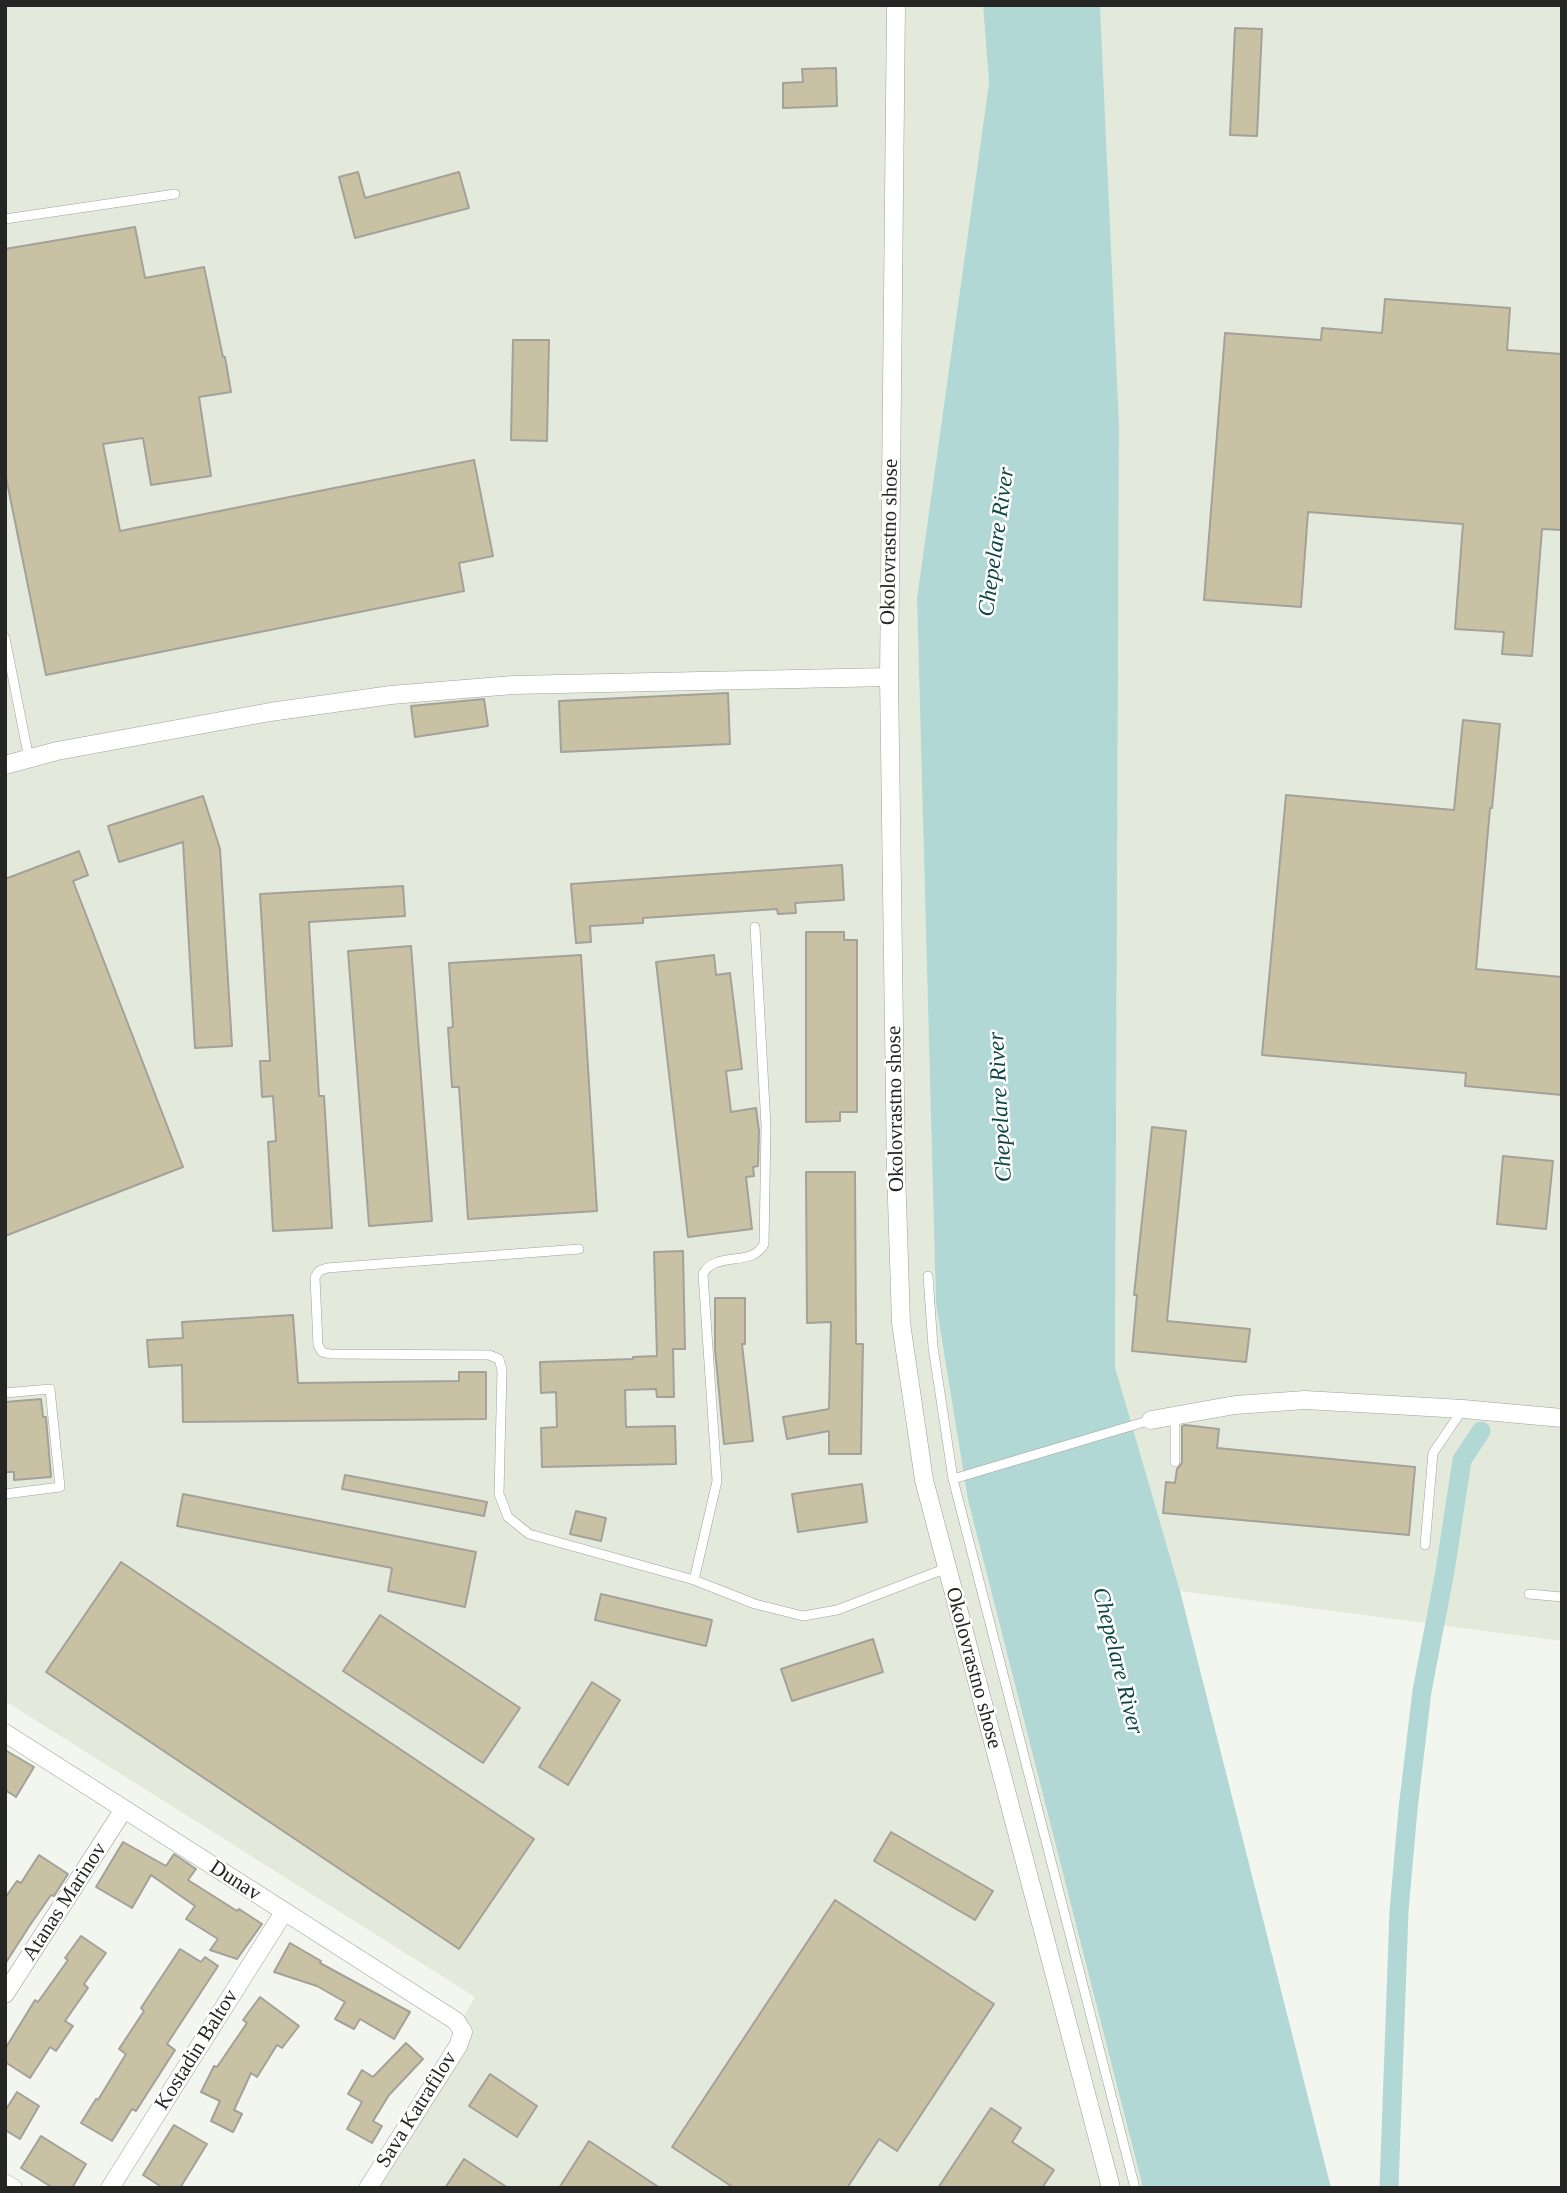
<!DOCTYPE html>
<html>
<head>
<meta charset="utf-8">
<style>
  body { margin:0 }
  #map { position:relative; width:1567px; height:2193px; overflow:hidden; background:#f2f6ee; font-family:Georgia,serif }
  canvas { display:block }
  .frame { position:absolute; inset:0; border:7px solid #252623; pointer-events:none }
</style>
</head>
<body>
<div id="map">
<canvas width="1567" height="2193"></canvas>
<div class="frame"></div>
</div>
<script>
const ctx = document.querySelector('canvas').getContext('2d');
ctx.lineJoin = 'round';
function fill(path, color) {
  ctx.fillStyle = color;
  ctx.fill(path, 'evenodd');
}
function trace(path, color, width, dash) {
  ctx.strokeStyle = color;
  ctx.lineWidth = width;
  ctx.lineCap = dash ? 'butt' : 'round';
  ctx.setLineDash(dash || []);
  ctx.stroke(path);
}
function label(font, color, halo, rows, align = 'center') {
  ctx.font = font + ' Georgia,serif';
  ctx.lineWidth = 5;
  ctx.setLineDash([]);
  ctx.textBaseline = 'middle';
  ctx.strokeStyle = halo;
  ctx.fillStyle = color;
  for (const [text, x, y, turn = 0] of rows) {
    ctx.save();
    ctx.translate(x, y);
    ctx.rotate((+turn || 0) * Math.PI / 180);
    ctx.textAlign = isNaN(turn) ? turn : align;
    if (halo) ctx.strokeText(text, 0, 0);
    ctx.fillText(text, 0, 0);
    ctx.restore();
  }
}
const built = new Path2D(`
  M5 5H983L989 83 917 598 936 1304 968 1500 1143 2188H367L475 1997 5 1701Z
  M1100 5H1562V1641L1180 1591 1115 1367 1119 424Z`);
const water = new Path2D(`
  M983 5H1100L1119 424 1115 1367 1180 1591 1331 2188H1143L968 1500 936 1304 917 598 989 83Z`);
const canal = new Path2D(`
  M1389 2188 1399 1911 1408 1809 1422 1691 1445 1571 1462 1460 1481 1431`);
const building = new Path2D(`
  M1235 28 1262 29 1257 136 1230 135Z
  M836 68 837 106 783 108V83L803 82 802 69Z
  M358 172 365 198 459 172 469 208 355 238 339 177Z
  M135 227 145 278 204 267 223 357H225L231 392 199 397 211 476 151 485 143 438 103 444 120 531 474 460 493 556 459 563 464 591 46 675 5 472V249Z
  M1385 299 1510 308 1507 350 1562 354V530L1542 529 1532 656 1502 654 1504 632 1455 629 1463 524 1308 512 1301 607 1204 600 1225 333 1321 340 1322 328 1382 333Z
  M513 340H549L547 441 511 440Z
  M728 693 730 744 561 752 559 701Z
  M484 699 488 726 415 737 411 706Z
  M1463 720 1500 724 1492 808H1490L1476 969 1562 977V1095L1465 1086 1466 1073 1262 1055 1286 795 1454 810Z
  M203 796 220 849 232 1046 195 1048 183 842 119 862 108 826Z
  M79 851 88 875 73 881 183 1167 5 1236V879Z
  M842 865 844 900 795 903 796 913 778 914 777 909 643 918V923L590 926 591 942 576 943 571 884Z
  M403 886 405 916 309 922 319 1096H324L332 1228 273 1231 268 1142 276 1141 273 1096 262 1097 260 1061H270L260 894Z
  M806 932H844V940H857V1112H840V1121L806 1122Z
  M411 946 432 1221 369 1226 348 951Z
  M581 955 597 1211 468 1219 459 1087H452L448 1028 453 1027 449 963Z
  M714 955 716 975 730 973 742 1069 726 1071 731 1112 756 1108 759 1131 758 1166 753 1167 754 1176 746 1177 752 1229 688 1237 656 962Z
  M1152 1127 1186 1131 1167 1321 1250 1329 1246 1362 1132 1351 1137 1295H1134Z
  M1503 1156 1553 1161 1546 1229 1497 1224Z
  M806 1172H855L856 1344H863L861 1454H829V1431L787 1439 783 1417 829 1409 831 1322 807 1323Z
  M683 1251 685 1349H673L674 1397H657L656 1389 625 1390 626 1427 675 1426 676 1464 542 1467 541 1428 557 1427 556 1392 541 1393 540 1362 633 1359V1357L657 1356 654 1252Z
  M715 1298H745V1344H742L753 1441 724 1444 715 1350Z
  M293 1315 298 1383 459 1381V1372H486V1419L183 1422 182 1365 149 1367 147 1340 183 1338 182 1322Z
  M41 1399 43 1417H46L51 1477 14 1480V1472H5V1402Z
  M1185 1425 1219 1429 1217 1448 1415 1467 1409 1535 1163 1513 1166 1482 1175 1483 1177 1469 1182 1463V1426Z
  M345 1475 487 1502 484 1516 342 1489Z
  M862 1484 867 1522 798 1532 792 1494Z
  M183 1494 476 1552 465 1607 388 1591 392 1568 177 1526Z
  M576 1511 606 1518 601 1541 570 1534Z
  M121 1562 534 1839 459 1949 46 1672Z
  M601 1594 712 1620 706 1646 595 1620Z
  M380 1615 520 1708 483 1763 343 1671Z
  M873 1639 883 1672 792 1701 781 1669Z
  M592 1682 620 1700 568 1785 539 1767Z
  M5 1750 34 1767 16 1797 5 1790Z
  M891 1832 993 1891 975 1920 874 1861Z
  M123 1842 166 1866 174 1854 196 1869 188 1880 237 1911 239 1909 262 1924 237 1959 210 1950 218 1939 186 1919 195 1906 151 1875 132 1908 96 1887Z
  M39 1855 68 1874 54 1896 51 1895 30 1925 5 1964V1898L17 1881 21 1883Z
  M835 1900 994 2004 897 2151 879 2139 847 2188H734L672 2147Z
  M81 1936 106 1953 84 1984 88 1988 65 2021 73 2026 56 2051 50 2047 30 2078 5 2062V2049L35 2000 38 2002 68 1960 65 1958Z
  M290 1943 321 1961 320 1963 410 2012 394 2039 360 2019 354 2029 335 2019 345 2002 317 1986 274 1972Z
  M180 1949 201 1962 205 1957 218 1966 167 2044 175 2050 136 2111 132 2109 112 2141 81 2123 96 2099 98 2100 126 2054 119 2049 144 2011 141 2008Z
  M260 1997 299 2026 282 2048 277 2045 257 2077 251 2073 234 2110 242 2114 233 2132 211 2121 220 2101 201 2092 214 2066 217 2067 247 2023 243 2020Z
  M406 2043 423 2059 389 2095 373 2121 382 2126 372 2143 347 2129 362 2102 348 2094 362 2070 373 2077Z
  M490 2074 537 2106 517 2137 469 2106Z
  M17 2092 39 2106 20 2139 5 2130V2111Z
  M991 2108 1021 2128 1012 2142 1054 2170 1042 2188H938Z
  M174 2125 207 2144 180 2188H163L143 2175Z
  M41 2136 86 2164 72 2188H53L21 2168Z
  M589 2141 660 2188H559Z
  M464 2159 508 2188H445Z`);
const lane = new Path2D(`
  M5 219 175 194
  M5 638 29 759
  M579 1249 327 1268 319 1271 315 1277 318 1345 322 1352 330 1354 489 1355 499 1359 502 1370 499 1494 508 1517 529 1534 694 1580 755 1604 803 1616 837 1610 947 1568
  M928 1276 933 1347 953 1479 1135 2188
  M5 1393 50 1389 60 1487 5 1494
  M1175 1415V1462
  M953 1479 1151 1420
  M1425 1545 1433 1453 1463 1409
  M694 1580 717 1481 703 1274C716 1250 752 1268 764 1244L766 1126 755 927
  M1529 1594 1562 1597`);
const street = new Path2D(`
  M896 5 889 677 896 1169 901 1323 924 1480 1111 2188
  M5 765 57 751 270 712 391 695 513 685 889 677
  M1151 1420 1235 1405 1305 1400 1463 1409 1562 1418
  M5 1733 456 2021 463 2032 458 2046 368 2188
  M5 1994 124 1809
  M5 2183 13 2188
  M110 2188 284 1912`);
const streetNames = [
  ["Okolovrastno shose",890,542,-89],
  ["Okolovrastno shose",896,1109,-91],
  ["Okolovrastno shose",973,1668,75],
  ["Dunav",235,1881,33],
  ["Atanas Marinov",65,1902,-57],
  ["Kostadin Baltov",197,2050,-58],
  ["Sava Katrafilov",417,2110,-58]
];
const waterNames = [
  ["Chepelare River",997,542,-82],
  ["Chepelare River",1001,1107,-93],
  ["Chepelare River",1117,1661,76]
];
fill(built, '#e3eadb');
fill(water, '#b1d8d4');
trace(canal, '#b1d8d4', 19);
fill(building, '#c9c1a4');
trace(building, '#a3a19a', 2);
trace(lane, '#9fa29b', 10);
trace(street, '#9fa29b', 19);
trace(lane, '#fff', 9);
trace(street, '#fff', 18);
label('21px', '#252623', '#fff', streetNames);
label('italic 23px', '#0d4743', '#fff', waterNames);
</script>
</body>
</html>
